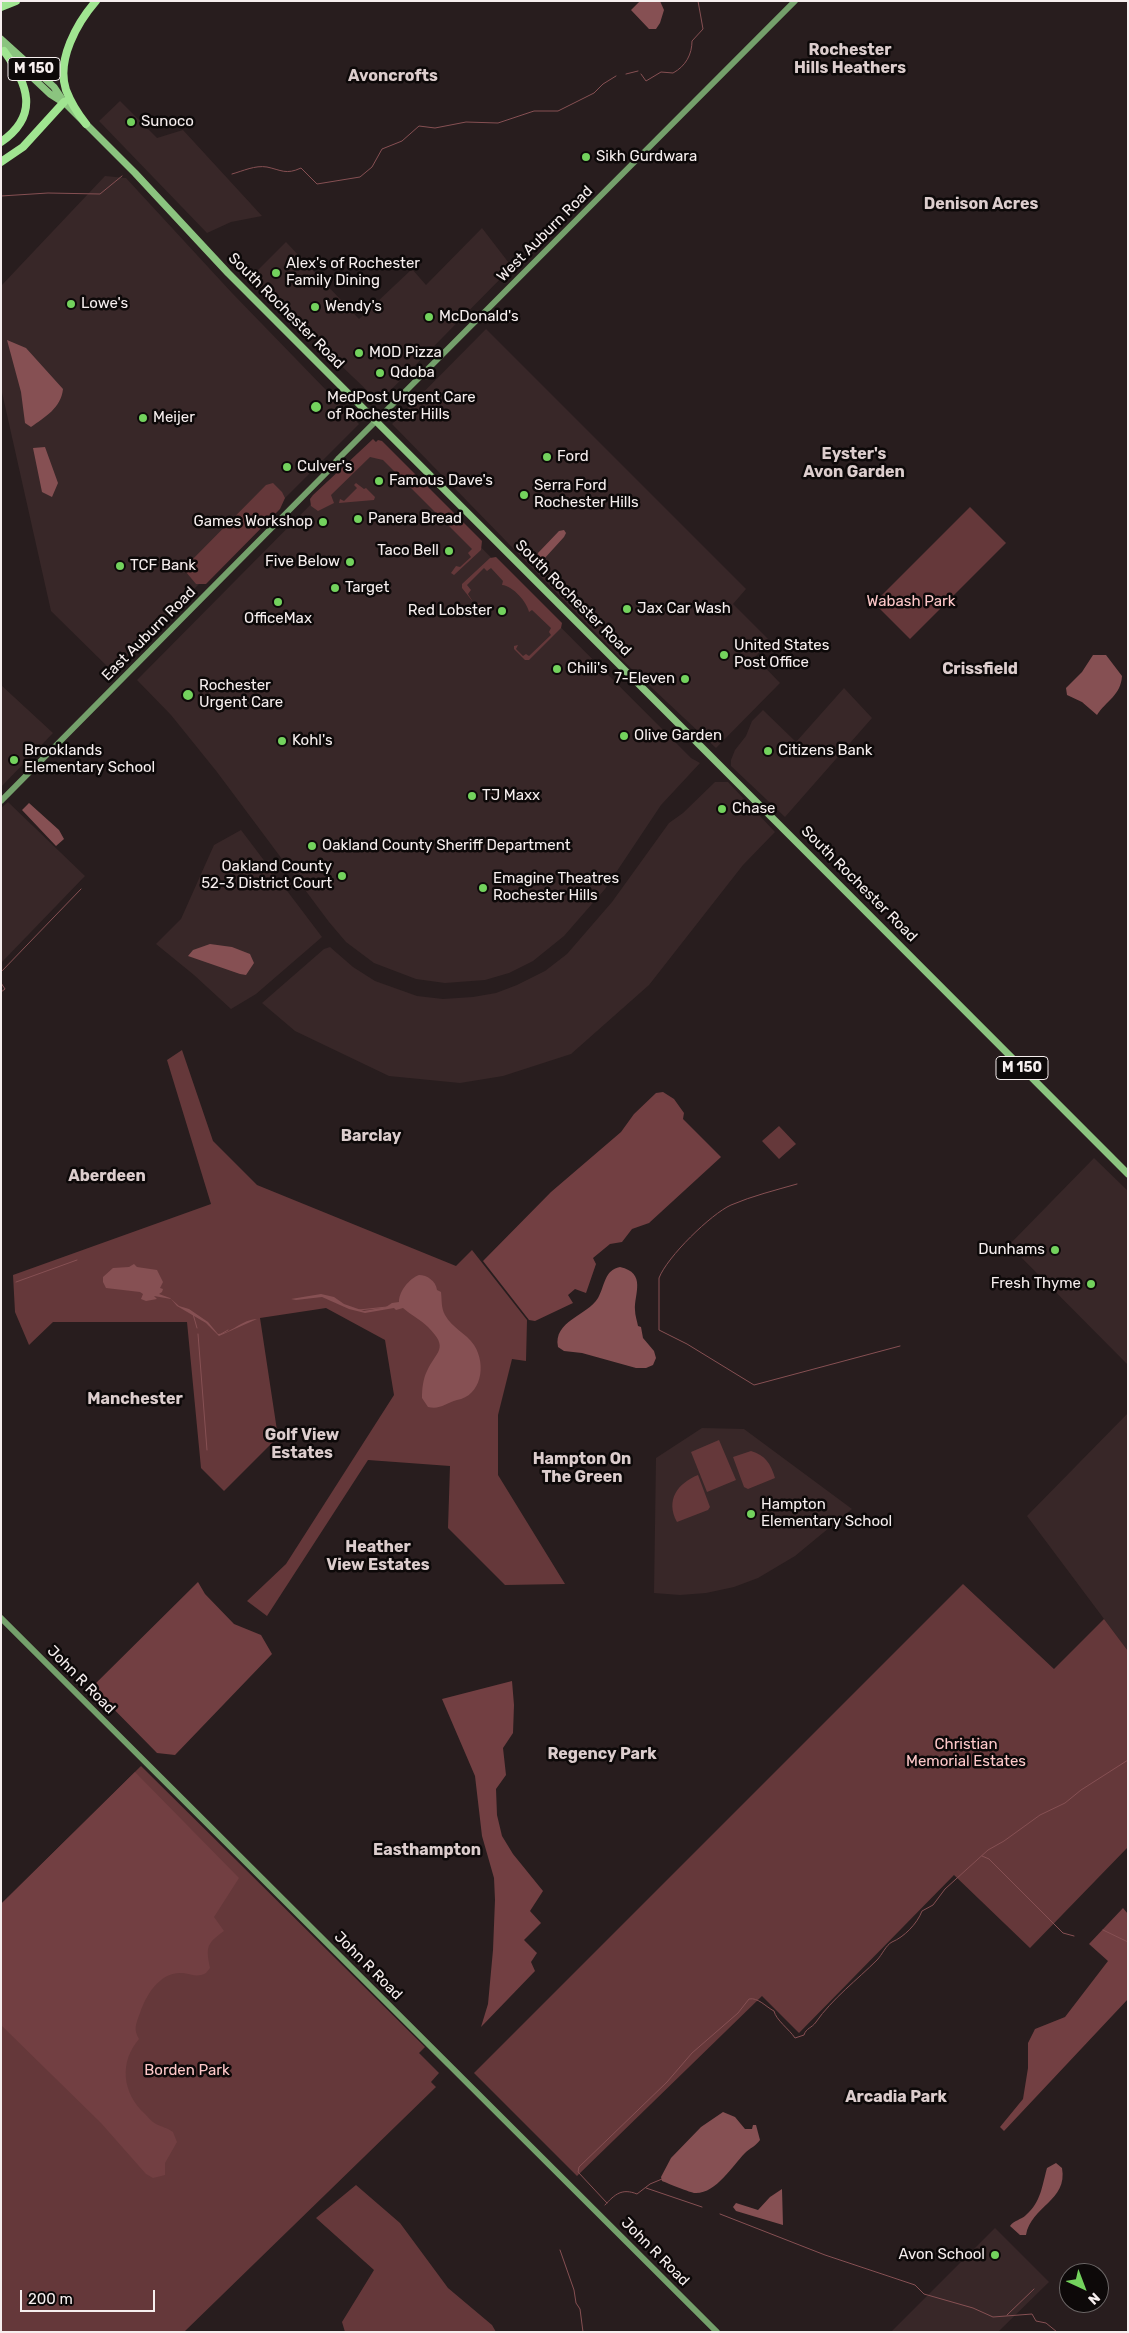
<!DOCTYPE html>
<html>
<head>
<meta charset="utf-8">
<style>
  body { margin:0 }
  #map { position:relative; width:1129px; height:2333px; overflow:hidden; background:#281d1e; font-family:Rubik,sans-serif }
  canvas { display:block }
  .frame { position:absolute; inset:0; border:2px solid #f6eeee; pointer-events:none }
  .north { position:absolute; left:1059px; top:2263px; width:50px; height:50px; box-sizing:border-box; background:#0d0909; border:1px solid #6a6565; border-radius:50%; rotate:137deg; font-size:14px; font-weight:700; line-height:20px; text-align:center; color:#f6eeee }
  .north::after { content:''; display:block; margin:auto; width:18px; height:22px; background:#73d25d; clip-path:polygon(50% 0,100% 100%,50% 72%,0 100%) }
  .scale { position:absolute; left:20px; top:2290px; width:135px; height:22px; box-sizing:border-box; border:2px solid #f6eeee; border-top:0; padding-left:6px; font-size:15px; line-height:18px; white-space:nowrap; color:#f6eeee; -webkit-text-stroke:4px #0d0909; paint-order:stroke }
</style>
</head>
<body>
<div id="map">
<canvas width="1129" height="2333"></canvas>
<div class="frame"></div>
<div class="north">N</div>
<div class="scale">200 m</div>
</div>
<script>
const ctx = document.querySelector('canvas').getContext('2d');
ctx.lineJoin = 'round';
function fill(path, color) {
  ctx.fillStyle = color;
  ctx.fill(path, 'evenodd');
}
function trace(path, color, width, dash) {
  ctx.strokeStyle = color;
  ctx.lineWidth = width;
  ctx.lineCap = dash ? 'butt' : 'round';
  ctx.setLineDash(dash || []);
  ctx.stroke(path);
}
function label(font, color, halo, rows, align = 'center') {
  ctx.font = font + ' Rubik,sans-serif';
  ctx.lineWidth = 5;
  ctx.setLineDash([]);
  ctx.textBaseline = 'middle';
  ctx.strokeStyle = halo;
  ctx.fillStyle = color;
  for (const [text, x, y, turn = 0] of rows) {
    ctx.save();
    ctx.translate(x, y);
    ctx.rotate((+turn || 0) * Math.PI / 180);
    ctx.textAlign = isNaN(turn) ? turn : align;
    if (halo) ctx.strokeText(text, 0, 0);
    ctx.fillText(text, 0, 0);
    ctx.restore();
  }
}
const built = new Path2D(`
  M120 101 157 138 183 130 262 216 231 222 207 233 99 121Z
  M105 176 126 178 232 293 359 424 112 671 51 611 1 388V286Z
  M482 228 512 267 379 402 250 278 286 242 359 319 412 269 426 285Z
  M486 329 746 589 733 604 770 641 755 657 780 683 716 748 620 658 392 424Z
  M377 443 691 758 700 763 661 805 605 889 564 936 533 961 509 973 485 980 445 983 416 979 374 963 346 942 329 922 217 772 171 715 137 680 327 488Z
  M1 685 53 733 1 787Z
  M844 688 872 718 785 817 731 766V760L735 750 746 736 752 721 763 710 796 742Z
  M715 782H728L775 832 743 865 649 985 571 1054 503 1076 460 1083 389 1076 295 1031 262 1003 324 949 330 947 353 967 375 981 417 996 443 999 473 997 496 993 517 985 545 971 567 954 612 902 669 823 683 813Z
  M8 802 85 876 1 963V808Z
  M241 830 322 937 256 994 231 1009 194 975 156 944 181 919 214 845Z
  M1094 1158 1128 1191V1365L1009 1245Z
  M1128 1413V1651L1027 1516Z
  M702 1428 744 1429 852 1509 795 1556 758 1578 734 1587 706 1593 680 1595 654 1593 656 1458Z
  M995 2228 1049 2282 998 2332H891Z`);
const green = new Path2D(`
  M373 439 376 442 378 440 382 441 482 541 481 550 454 575 451 573 456 566 460 567 471 557 468 553 472 549 407 484 403 486 399 476 383 460 370 457 331 495 334 503 318 511 311 506 310 499 313 495Z
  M273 483 282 492 285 498 280 509 206 584H196L186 572 187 565 266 485Z
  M356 483 364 489 366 488 375 497 374 500 339 503 340 499 344 501 357 488 354 485Z
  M970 507 1006 543 910 639 874 603Z
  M496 557 562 623 561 628 529 660H525L514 649V646L518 645 516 649 523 656 526 654 529 656 551 635 549 632 551 628 532 610 529 612C527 602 513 586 502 585L503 581 491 568 487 571 484 568 467 585 471 590 468 594 475 605 480 603 477 607 462 588V584L490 558Z
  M182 1050 213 1141 257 1185 456 1266 472 1250 527 1320 526 1361 512 1359 498 1415V1475L565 1584 505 1585 448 1528 450 1466 368 1460 267 1616 247 1601 286 1564 394 1395 385 1340 326 1308 260 1318 278 1437 224 1491 201 1468 187 1322H53L29 1345 15 1312 13 1275 211 1204 167 1060Z
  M779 1126 796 1144 779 1159 762 1141Z
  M719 1440 736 1480 707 1492 691 1452Z
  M751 1451C765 1455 771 1464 775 1478L748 1489 744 1487 733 1457Z
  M698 1475 710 1507 708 1510 677 1522C665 1500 678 1483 698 1475Z
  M963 1584 1054 1669 1104 1619 1128 1651V1847L1030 1948 954 1875 799 2033 762 1996 577 2176 474 2073Z
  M141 1766 425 2047 419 2053 439 2073 431 2082 436 2087 184 2332H1V1904Z
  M356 2185 400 2223 448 2288 492 2325 496 2332H345L342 2322 374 2270 316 2218Z`);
const forest = new Path2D(`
  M663 1092 674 1099 684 1113 683 1119 721 1157 649 1223 632 1229 622 1242 610 1244 593 1258 596 1264 586 1293 575 1289 568 1295 573 1303 535 1321 529 1320 483 1261 551 1192 621 1132 634 1114 656 1093Z
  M198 1582 205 1594 234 1624 261 1635 272 1654 175 1755 157 1753 92 1687Z
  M512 1681 514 1705 513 1733 503 1748 506 1775 496 1789 497 1815 502 1836 513 1854 543 1891 530 1911 541 1923 524 1940 537 1953 531 1962 535 1971 481 2027 488 2004 493 1950 495 1900 494 1878 482 1836 475 1776 442 1699Z
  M135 1772 239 1878 214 1917 224 1931C206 1944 206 1947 210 1968L206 1973C197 1978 192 1974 183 1973 160 1971 146 1995 140 2013 136 2024 133 2029 139 2039 119 2062 122 2093 145 2114 148 2117 152 2122 156 2124 162 2127 168 2128 173 2132L177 2142 165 2163V2175L153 2178 146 2174 101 2123 1 2025V1904Z
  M1123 1908 1128 1914V1999L1004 2131 1000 2127 1023 2099 1028 2068V2043L1035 2029 1065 2017 1108 1961 1089 1944Z`);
const water = new Path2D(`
  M640 1H660L664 10 660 23 656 29H649L631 10Z
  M7 340 26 348 63 389C61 408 45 417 31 427L25 423 21 392Z
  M45 447 58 483 52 497 42 492 33 448Z
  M564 530 566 533 564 537 544 559H539L538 553 559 531Z
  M1093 655H1106L1122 676C1121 695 1106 701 1097 715L1082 702 1067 695 1066 688 1082 672Z
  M29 803 59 830 64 839 56 846 22 810Z
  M210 944 232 947 250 954 254 963 246 975 240 974 188 956 193 950Z
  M134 1264 137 1267 157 1270 163 1282 160 1288 163 1289 162 1292 159 1294 170 1298 179 1306 189 1309 208 1322 218 1334C230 1334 243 1319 257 1319L219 1336 206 1323 177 1306 171 1299 154 1296 157 1299 146 1301 141 1299 143 1294 140 1292 106 1288 103 1282V1277L113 1268 129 1267Z
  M620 1267C647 1273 634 1294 635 1310 635 1315 637 1321 638 1326L641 1327 643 1338 654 1351 656 1358 653 1365 646 1368H636L582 1353 564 1351 558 1347C553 1321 587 1316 598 1298 605 1286 604 1270 620 1267Z
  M419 1275C427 1275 436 1281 437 1290L441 1292C442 1300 441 1308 445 1315 452 1328 466 1333 474 1345 487 1365 481 1396 457 1400 446 1403 440 1410 428 1407L422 1398C422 1389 423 1379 427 1371 436 1351 450 1349 428 1327 421 1320 411 1315 403 1308L396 1310 394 1308 365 1313 349 1309 322 1297 296 1300 291 1299 321 1294 334 1297 344 1304 364 1311 386 1307 392 1303 399 1302C399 1291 409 1279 419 1275Z
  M723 2112 735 2117 745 2129H752L753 2125H756L760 2140C756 2146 750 2148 745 2153 732 2166 716 2194 695 2193 691 2193 667 2183 662 2181L661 2177 671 2158 701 2127Z
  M1056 2163 1062 2168C1068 2201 1031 2206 1026 2235H1020L1010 2226C1014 2220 1021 2220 1026 2215 1041 2202 1042 2186 1047 2168Z
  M782 2189 783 2225 736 2211 733 2207 736 2203 758 2210 770 2197Z`);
const stream = new Path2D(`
  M626 74 638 71
  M641 74 646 81 661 72 673 73C686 66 692 54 692 41L703 29 698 1
  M232 174C243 171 255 165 267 167 281 170 286 175 301 168L317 184 360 177 372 167 382 149 402 141 419 126 435 128 466 122 498 123 534 111H558L594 93 603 84 616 76
  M1 196 48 193 100 194 122 176
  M1 972 81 889
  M1 983 5 989 1 992
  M797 1184C776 1190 752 1196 731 1205 711 1214 667 1257 659 1278V1330L687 1344 754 1385 900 1346
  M16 1282 77 1260
  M359 1310 387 1307
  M193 1314 197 1328
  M198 1334 207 1450
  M221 1334 228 1330
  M982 1856 989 1859 1063 1933 1074 1936
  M1103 1930 1128 1942
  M646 2188 702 2207
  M607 2203 578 2172 579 2167 667 2082 692 2053 738 2013 749 1999C758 1997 766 2007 774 2011 776 2020 789 2029 795 2038L804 2035C806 2028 812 2028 816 2022 832 1999 858 1979 877 1960 882 1955 886 1945 892 1942 904 1937 917 1924 922 1911L933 1905 945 1889 988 1850 1004 1841 1040 1815 1065 1803 1081 1790 1128 1760
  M605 2205C615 2194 622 2188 637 2194L650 2184 662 2179
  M720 2214 825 2255 915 2285 924 2294 973 2308 993 2317 1032 2314 1036 2321 1046 2323 1057 2332
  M560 2250 574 2290 576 2303 580 2309 583 2332
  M1007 2315 1034 2289`);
const secondary = new Path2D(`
  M1 801 329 470 339 458 795 1
  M1 1618 717 2332`);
const primary = new Path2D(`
  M1 39 54 87 64 102 135 173 228 273 1128 1174
  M1 48 50 94 61 101`);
const highway = new Path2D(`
  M1 7 16 1
  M86 124C78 114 71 103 66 90 56 60 77 23 96 1
  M1 142C40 115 28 84 4 51
  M1 162 23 147 64 102`);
const markers = [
  [131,122,5,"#73d25d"],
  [586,157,5,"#73d25d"],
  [276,273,5,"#73d25d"],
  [71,304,5,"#73d25d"],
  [315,307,5,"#73d25d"],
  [429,317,5,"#73d25d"],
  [359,353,5,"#73d25d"],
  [380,373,5,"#73d25d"],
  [316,407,6,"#73d25d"],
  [143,418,5,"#73d25d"],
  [547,457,5,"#73d25d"],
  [287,467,5,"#73d25d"],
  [379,481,5,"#73d25d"],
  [524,495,5,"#73d25d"],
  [358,519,5,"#73d25d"],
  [323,522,5,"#73d25d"],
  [449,551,5,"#73d25d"],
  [350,562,5,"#73d25d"],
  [120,566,5,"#73d25d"],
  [335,588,5,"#73d25d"],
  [278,602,5,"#73d25d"],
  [627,609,5,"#73d25d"],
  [502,611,5,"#73d25d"],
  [724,655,5,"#73d25d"],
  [557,669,5,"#73d25d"],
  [685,679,5,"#73d25d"],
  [188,695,6,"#73d25d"],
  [624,736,5,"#73d25d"],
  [282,741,5,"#73d25d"],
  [768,751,5,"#73d25d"],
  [14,760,5,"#73d25d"],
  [472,796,5,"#73d25d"],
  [722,809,5,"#73d25d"],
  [312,846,5,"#73d25d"],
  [342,876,5,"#73d25d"],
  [483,888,5,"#73d25d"],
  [1055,1250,5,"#73d25d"],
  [1091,1284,5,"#73d25d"],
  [751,1514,5,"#73d25d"],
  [995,2255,5,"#73d25d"]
];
const shields = [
  [34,69,52],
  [1022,1068,52]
];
const shieldNames = [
  ["M 150",34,69],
  ["M 150",1022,1068]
];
const poiNames = [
  ["Sunoco",141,122],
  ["Sikh Gurdwara",596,157],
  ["Alex's of Rochester",286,264],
  ["Family Dining",286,281],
  ["Lowe's",81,304],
  ["Wendy's",325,307],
  ["McDonald's",439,317],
  ["MOD Pizza",369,353],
  ["Qdoba",390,373],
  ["MedPost Urgent Care",327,398],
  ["of Rochester Hills",327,415],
  ["Meijer",153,418],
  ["Ford",557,457],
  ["Culver's",297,467],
  ["Famous Dave's",389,481],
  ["Serra Ford",534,486],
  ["Rochester Hills",534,503],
  ["Panera Bread",368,519],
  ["Games Workshop",313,522,"right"],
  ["Taco Bell",439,551,"right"],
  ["Five Below",340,562,"right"],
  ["TCF Bank",130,566],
  ["Target",345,588],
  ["Jax Car Wash",637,609],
  ["Red Lobster",492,611,"right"],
  ["OfficeMax",278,619,"center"],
  ["United States",734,646],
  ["Post Office",734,663],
  ["Chili's",567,669],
  ["7-Eleven",675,679,"right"],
  ["Rochester",199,686],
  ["Urgent Care",199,703],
  ["Olive Garden",634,736],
  ["Kohl's",292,741],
  ["Brooklands",24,751],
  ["Elementary School",24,768],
  ["Citizens Bank",778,751],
  ["TJ Maxx",482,796],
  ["Chase",732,809],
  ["Oakland County Sheriff Department",322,846],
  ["Oakland County",332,867,"right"],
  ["52-3 District Court",332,884,"right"],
  ["Emagine Theatres",493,879],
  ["Rochester Hills",493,896],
  ["Dunhams",1045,1250,"right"],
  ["Fresh Thyme",1081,1284,"right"],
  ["Hampton",761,1505],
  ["Elementary School",761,1522],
  ["Avon School",985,2255,"right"]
];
const streetNames = [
  ["West Auburn Road",545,234,-45],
  ["South Rochester Road",286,311,45],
  ["South Rochester Road",573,598,45],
  ["East Auburn Road",149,634,-45],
  ["South Rochester Road",859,884,45],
  ["John R Road",81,1680,45],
  ["John R Road",368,1966,45],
  ["John R Road",655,2252,45]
];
const parkNames = [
  ["Wabash Park",911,602],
  ["Christian",966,1745],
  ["Memorial Estates",966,1762],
  ["Borden Park",187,2071]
];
const neighbourhoodNames = [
  ["Rochester",850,50],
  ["Hills Heathers",850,68],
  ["Avoncrofts",393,76],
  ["Denison Acres",981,204],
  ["Eyster's",854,454],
  ["Avon Garden",854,472],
  ["Crissfield",980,669],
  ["Barclay",371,1136],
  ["Aberdeen",107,1176],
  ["Manchester",135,1399],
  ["Golf View",302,1435],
  ["Estates",302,1453],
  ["Hampton On",582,1459],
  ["The Green",582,1477],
  ["Heather",378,1547],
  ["View Estates",378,1565],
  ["Regency Park",602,1754],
  ["Easthampton",427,1850],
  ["Arcadia Park",896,2097]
];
fill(built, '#382728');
fill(green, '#65383a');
fill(forest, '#723f42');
fill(water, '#865053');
trace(stream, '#865053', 1);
trace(secondary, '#74a06b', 6);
trace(primary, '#8bc47f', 7);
trace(highway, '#a0e591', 8);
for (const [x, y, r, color] of markers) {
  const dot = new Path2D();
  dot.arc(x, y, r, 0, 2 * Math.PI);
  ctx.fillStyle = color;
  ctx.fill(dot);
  trace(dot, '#0d0909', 2);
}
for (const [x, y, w] of shields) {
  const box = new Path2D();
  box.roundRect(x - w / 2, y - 11.5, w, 23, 4);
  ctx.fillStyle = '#0d0909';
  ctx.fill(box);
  trace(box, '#f6eeee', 1);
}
label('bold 14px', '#f6eeee', null, shieldNames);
label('15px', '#f6eeee', '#0d0909', poiNames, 'left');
label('15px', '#f6eeee', '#0d0909', streetNames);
label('15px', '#fec8c9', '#0d0909', parkNames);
label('bold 16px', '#dccdcd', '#0d0909', neighbourhoodNames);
</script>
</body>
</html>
